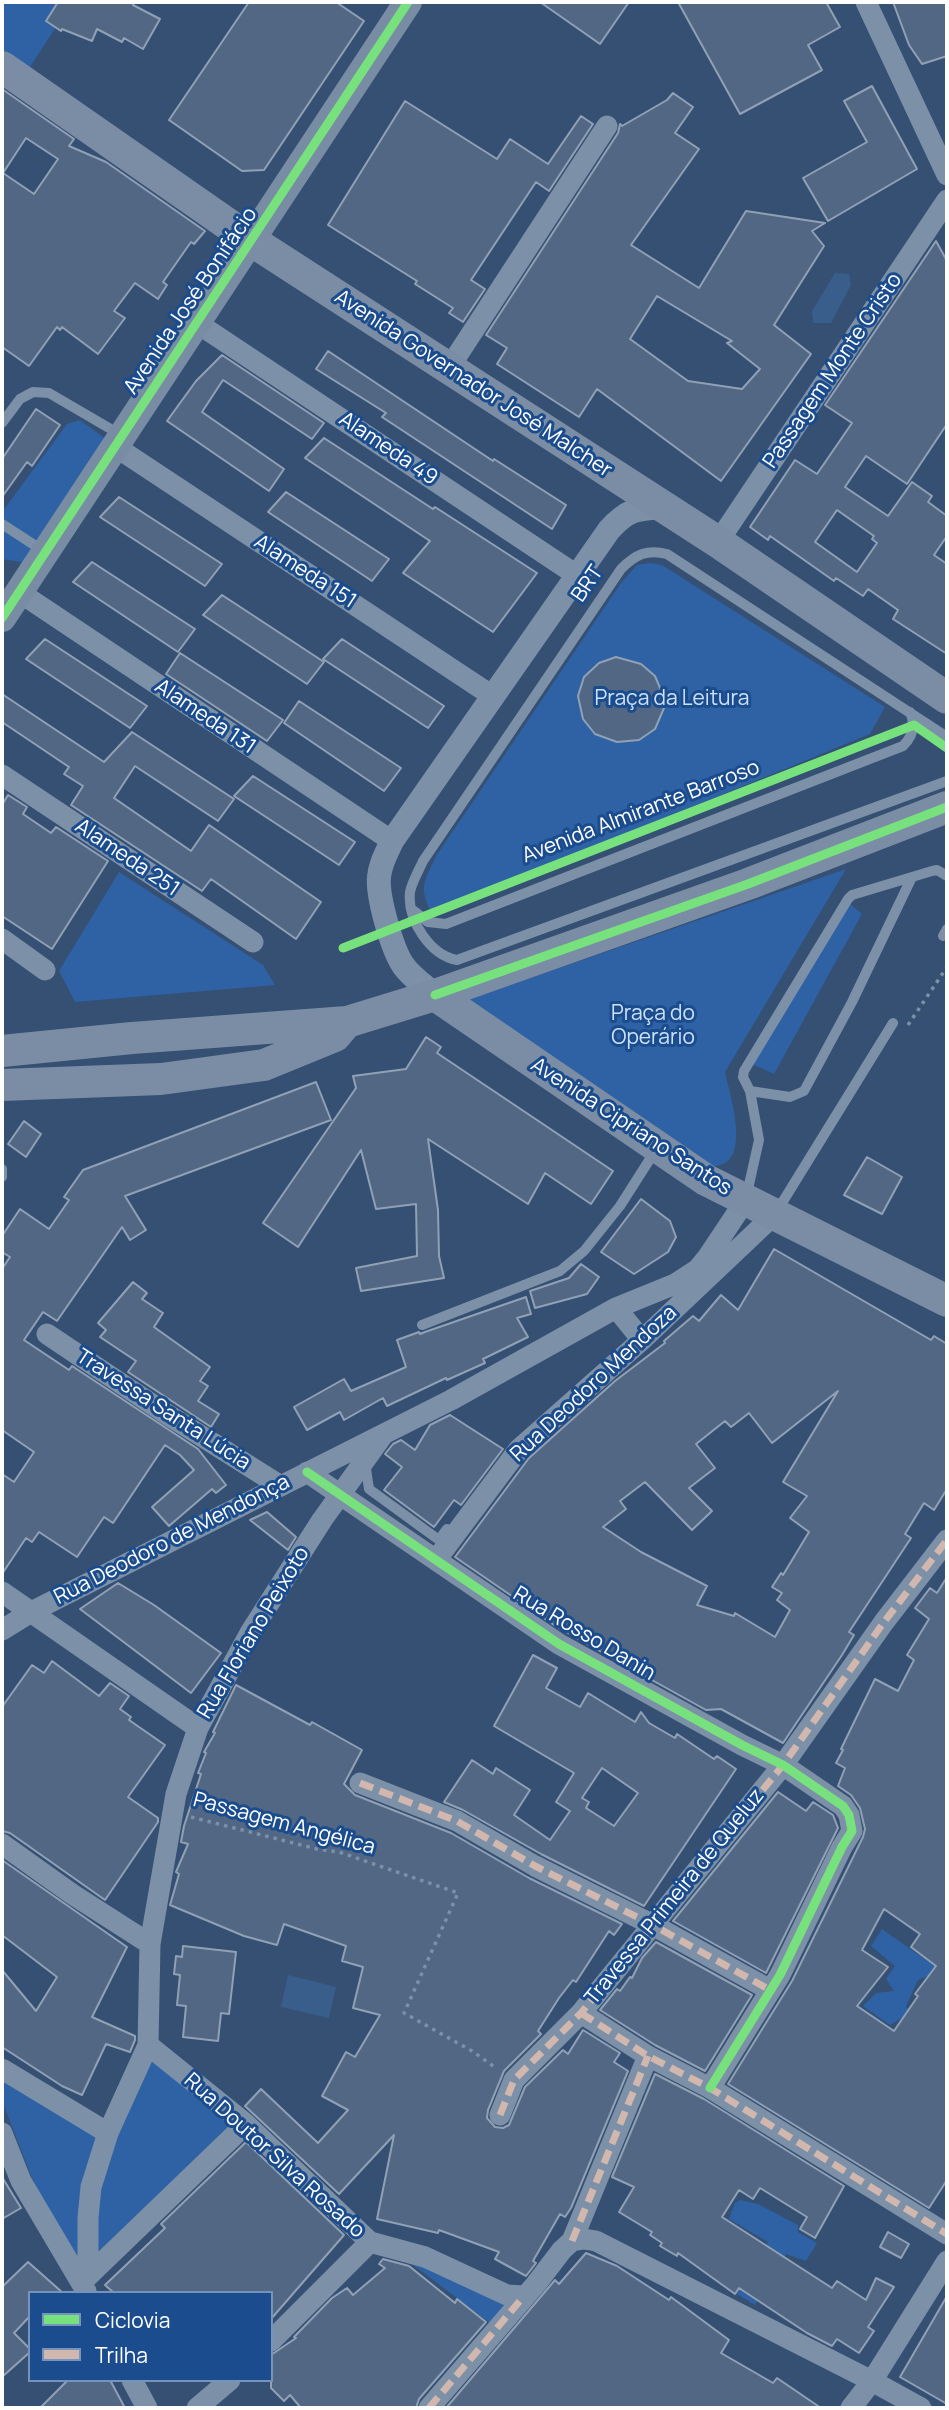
<!DOCTYPE html>
<html>
<head>
<meta charset="utf-8">
<style>
  body { margin:0 }
  #map { position:relative; width:949px; height:2410px; overflow:hidden; background:#355073; font-family:Manrope,sans-serif }
  canvas { display:block }
  .frame { position:absolute; inset:0; border:4px solid #fff; pointer-events:none }
  .legend { position:absolute; left:28px; top:2291px; width:245px; height:91px; box-sizing:border-box; background:#1a4c8e; border:2px solid #7694bb; margin:0; padding:9px 12px; list-style:none; font-size:21px; color:#fff }
  .legend li { display:flex; align-items:center; gap:14px; height:35px }
  .legend b { width:35px; border:2px solid #7694bb }
</style>
</head>
<body>
<div id="map">
<canvas width="949" height="2410"></canvas>
<div class="frame"></div>
<ul class="legend">
<li><b style="height:9px;background:#77e17e"></b>Ciclovia</li>
<li><b style="height:9px;background:#d1b7ad"></b>Trilha</li>
</ul>
</div>
<script>
const ctx = document.querySelector('canvas').getContext('2d');
ctx.lineJoin = 'round';
function fill(path, color) {
  ctx.fillStyle = color;
  ctx.fill(path, 'evenodd');
}
function trace(path, color, width, dash) {
  ctx.strokeStyle = color;
  ctx.lineWidth = width;
  ctx.lineCap = dash ? 'butt' : 'round';
  ctx.setLineDash(dash || []);
  ctx.stroke(path);
}
function label(font, color, halo, rows, align = 'center') {
  ctx.font = font + ' Manrope,sans-serif';
  ctx.lineWidth = 6;
  ctx.setLineDash([]);
  ctx.textBaseline = 'middle';
  ctx.strokeStyle = halo;
  ctx.fillStyle = color;
  for (const [text, x, y, turn = 0] of rows) {
    ctx.save();
    ctx.translate(x, y);
    ctx.rotate((+turn || 0) * Math.PI / 180);
    ctx.textAlign = isNaN(turn) ? turn : align;
    if (halo) ctx.strokeText(text, 0, 0);
    ctx.fillText(text, 0, 0);
    ctx.restore();
  }
}
const green = new Path2D(`
  M2 2H72L21 81 2 67Z
  M80 420 107 440 27 563 2 559V512L67 424Z
  M650 563 662 565 885 707 870 734 432 914C418 887 424 882 436 856L621 583 637 565Z
  M846 869 725 1072C730 1096 755 1170 709 1166L458 1003Z
  M119 872 263 965 275 985 75 1002 59 971Z
  M850 904 862 914 774 1074 752 1064Z
  M882 1929 936 1967 931 1975 918 1980 906 2006 916 2024 902 2018 890 2025 863 2006 876 1993 894 1991 886 1979 895 1966 871 1946Z
  M152 2054 235 2127 82 2277 32 2178 2 2101V2078L110 2144Z
  M740 2200 758 2204 798 2225V2232L817 2243 806 2261 786 2254 755 2305 737 2294 768 2242 729 2219 735 2203Z
  M404 2258 506 2305 494 2326Z`);
const water = new Path2D(`
  M835 273 849 274 851 285 831 323H813L812 311Z
  M288 1975 336 1987 329 2018 281 2007Z`);
const building = new Path2D(`
  M58 2H133V5L160 19 143 49 124 38 122 42 97 29 92 41 62 29 61 31 46 21Z
  M249 2H336L364 21 264 170 242 171 169 120Z
  M540 2H629L600 44Z
  M678 2H826L840 27 808 45 822 70 740 114Z
  M893 2H947V56L922 64 909 45Z
  M872 86 917 169 828 221 803 178 867 142 844 101Z
  M2 89 74 139 69 146 106 162 205 231 194 244 191 242 163 282 167 285 158 299 135 283 114 311 125 318 98 354 62 327 60 330 57 327 29 366 2 347ZM26 138 58 159 34 194 3 173Z
  M673 93 693 107 675 133 699 149 631 245 699 288 746 211 825 223 812 231 824 246 774 325 811 354 721 481 597 389 579 417 497 364 507 348 486 335 618 133 620 124 622 126 667 100ZM657 296 732 341 727 343 760 369 742 389 688 381 630 339Z
  M405 101 497 159 510 139 548 164 581 116 593 124 549 191 536 182 471 280 485 289 463 322 449 313 453 308 415 284 417 281 328 225Z
  M936 241 947 261V424L907 484 866 456 845 487 888 516 912 482 932 496 928 502 947 516V536L934 555 947 564V654L893 619 898 610 868 589 863 596 836 578 834 581 770 536 768 540 750 527 795 460 817 474 852 423 825 405ZM837 510 874 536 872 539 877 543 857 572 815 542Z
  M328 351 493 461 494 459 566 505 552 529 382 417 386 413 316 369Z
  M222 355 324 423 312 439 223 380 202 412 284 469 269 491 167 421 196 381Z
  M36 409 60 425 32 466 27 462 2 497V459Z
  M324 438 433 509 435 507 537 573 493 632 403 573 430 541 305 458Z
  M286 492 389 559 372 581 268 512Z
  M119 497 222 564 205 586 100 517Z
  M92 562 195 629 178 652 73 582Z
  M222 595 324 662 307 684 203 615Z
  M45 639 147 706 130 728 26 659Z
  M342 639 444 706 428 728 323 659Z
  M180 653 283 720 267 741 166 674Z
  M616 657 641 664 655 676 663 695 664 708 655 729 639 740 617 742 595 734 583 719 578 696 584 677 599 663Z
  M2 694 104 762 132 732 234 799 218 821 135 766 114 798 191 851 209 825 321 902 296 939 211 879 202 891 71 805 83 786 64 774 69 767 2 722Z
  M299 701 401 768 384 791 284 723Z
  M253 776 355 842 339 865 234 796Z
  M8 795 27 807 23 814 51 833 56 827 108 861 52 949 2 916V805Z
  M426 1037 441 1047 437 1053 613 1171 591 1204 545 1173 528 1204 428 1139 438 1210 439 1256 444 1278 361 1291 356 1268 417 1256 416 1204 376 1209 361 1150 298 1247 263 1223 356 1088 353 1076 406 1069Z
  M316 1082 331 1120 125 1196 146 1230 130 1240 122 1227 57 1321 43 1312 24 1340 69 1370 72 1366 198 1449 226 1485 216 1493 212 1489 169 1526 152 1507 194 1470 180 1455 165 1445 113 1523 104 1517 77 1557 39 1532 32 1542 26 1538 2 1574V1474L14 1482 34 1452 2 1430V1269L10 1257 2 1252V1236L20 1209 49 1229 69 1200 64 1197 83 1170Z
  M24 1121 41 1134 26 1157 8 1144Z
  M867 1157 902 1177 882 1214 844 1195Z
  M641 1199 670 1221 676 1237 668 1252 634 1274 601 1252Z
  M774 1249 931 1340 934 1336 947 1344V1489L934 1510 924 1503 905 1534 911 1538 849 1632 854 1635 842 1655 783 1743 721 1709 706 1710 605 1654 554 1625 455 1557 529 1458 615 1381 665 1343 664 1341 693 1316 699 1321 721 1295 738 1310ZM838 1391 783 1482 807 1496 790 1518 809 1532 783 1575 781 1573 772 1587 782 1593 777 1600 790 1610 775 1637 735 1613 734 1616 697 1605 707 1586 641 1552 603 1527 626 1509 620 1501 645 1482 692 1530 712 1511 689 1488 715 1468 696 1444 725 1421 731 1427 749 1413 772 1443Z
  M581 1264 599 1277 587 1294 535 1308 530 1291 569 1278Z
  M133 1282 147 1293 142 1299 163 1313 154 1327 210 1367 200 1381 208 1386 198 1401 219 1414 211 1427 128 1372 136 1361 100 1337 106 1330 98 1323Z
  M526 1297 531 1314 517 1318 528 1337 483 1359 485 1363 447 1380 446 1378 387 1406 383 1398 344 1420 340 1412 307 1430 294 1407 344 1379 351 1391 406 1367 397 1340 419 1332 420 1334 425 1332Z
  M450 1415 503 1449 461 1505 454 1500 434 1527 384 1490 402 1467 385 1454 393 1444 401 1440 415 1450 430 1425Z
  M267 1512 296 1537 288 1550 250 1520Z
  M947 1577V2180L929 2208 728 2084 792 1981 863 1837 865 1829 860 1808 851 1795 838 1786 845 1768 836 1763 843 1750 841 1749 875 1679 898 1691 914 1660 907 1655 929 1619 915 1608 930 1588 937 1593ZM884 1909 920 1934 911 1947 936 1966 915 1994 918 1996 894 2031 857 2006 888 1967 862 1950Z
  M118 1583 154 1605 221 1653 191 1693 80 1609Z
  M533 1655 557 1668 546 1688 580 1707 588 1693 635 1722 641 1712 649 1723 675 1738 677 1734 714 1759 717 1756 736 1769 644 1906 541 1854 463 1810 444 1802 472 1760 493 1774 496 1768 530 1790 514 1815 550 1840 570 1811 556 1802 574 1773 494 1726ZM602 1768 638 1793 614 1826 586 1808 589 1802 582 1798Z
  M52 1661 99 1696 110 1683 129 1696 120 1709 131 1717 129 1720 165 1745 128 1797 158 1818V1822L105 1900 10 1833 2 1831V1707L32 1665 44 1673Z
  M236 1685 310 1725 312 1722 362 1750 344 1784 355 1795 451 1833 529 1878 622 1924 614 1935 609 1931 576 1982 573 1980 559 1998 538 2031 541 2034 504 2071 488 2110 487 2118 495 2127 503 2128 509 2125 525 2087 563 2050 568 2054 583 2030 620 2053 614 2062 628 2071 571 2208 565 2217 560 2214 533 2261 536 2263 526 2276 495 2259 499 2252 439 2230 438 2233 377 2219 394 2135 339 2194 245 2106 261 2089 318 2143 348 2110 322 2096 346 2052 355 2057 380 2015 353 2008 363 1967 342 1961 346 1946 284 1924 277 1945 244 1936 170 1905 179 1874 176 1872 188 1844 181 1842 184 1826 201 1774 198 1773 206 1753 204 1752 215 1733 213 1732Z
  M778 1792 806 1811 813 1802 833 1815 838 1828 766 1973 673 1921Z
  M2 1860 127 1947 92 2017 135 2036V2040L130 2052 106 2044 82 2095 62 2086 2 2047V1970L36 2011 57 1977 2 1935Z
  M656 1942 752 1995 705 2071 655 2045 600 2010 617 1989 620 1991 630 1977 632 1978 642 1958Z
  M183 1946 236 1952 229 2014 221 2013 218 2041 183 2037 186 2006 177 2005 180 1975 174 1974 176 1956 182 1957Z
  M655 2074 704 2099 844 2186 815 2238 800 2229 807 2217 760 2188 753 2199 739 2190 722 2217 832 2288 837 2281 866 2300 876 2278 894 2287 868 2327 874 2331 859 2353 837 2339 832 2346 807 2333 739 2288 735 2294 678 2253 677 2256 660 2246 662 2243 650 2235 652 2232 619 2212 634 2187 612 2177Z
  M246 2142 344 2235 271 2319V2293H114L105 2285 165 2228 161 2224Z
  M2 2177 21 2208 2 2219Z
  M888 2232 909 2244 901 2258 880 2247Z
  M586 2253 617 2266 669 2300 671 2297 729 2340 721 2353 773 2383 777 2378 821 2408H446L555 2280 559 2284Z
  M383 2259 409 2266 455 2303 457 2299 486 2322 419 2399 416 2408H301L290 2395 284 2401 271 2388V2355L296 2338 294 2337 332 2298 347 2288 353 2295 385 2268 379 2264Z
  M28 2262 63 2293H30V2316L14 2333 30 2349V2352L2 2377V2287Z
  M947 2296V2404L900 2377Z
  M68 2380H110L125 2408H40Z`);
const path = new Path2D(`
  M908 1025 947 967
  M191 1817 317 1849 339 1852 458 1893 404 2013 472 2051 496 2068`);
const service = new Path2D(`
  M2 423 20 399 33 392 49 393 121 435
  M2 524 45 552
  M947 737 667 554C647 549 636 554 621 569L423 861C419 870 412 882 410 892 407 920 430 955 457 960L947 781
  M414 911 428 922 446 924 903 746C913 736 916 725 910 712
  M943 936 947 929
  M750 1091 790 1097 804 1091 852 1002 912 877
  M2 1169V1177
  M746 1198 759 1140 750 1091 743 1077 744 1071 848 899 852 895 932 871 937 870 947 876
  M777 1211 893 1023
  M422 1325 560 1271 584 1251 620 1206 657 1148
  M365 1462 369 1489 439 1540 447 1529`);
const minor = new Path2D(`
  M866 2 947 175
  M197 323 578 576
  M449 368 607 126
  M116 447 494 697
  M718 542 947 200
  M19 592 392 841
  M2 775 253 942
  M2 939 45 970
  M616 1308 642 1340
  M47 1334 165 1413 279 1485
  M307 1472 559 1644 742 1745 783 1765 843 1806 849 1815 852 1831 842 1847 780 1975 710 2088
  M436 1560 519 1449 642 1340 775 1214
  M2 1592 198 1728
  M2 1630 31 1612 451 1400 616 1308 675 1284 698 1269 707 1258 745 1201
  M360 1783 457 1821 535 1866 651 1924 770 1990
  M2 1844 72 1894 150 1944
  M581 2013 648 2056 710 2088 947 2234
  M148 2045 246 2124 370 2242 425 2257 507 2295 524 2296
  M2 2069 108 2133
  M500 2115 514 2080 581 2013 783 1765 884 1622 947 1540
  M2 2133 21 2181 86 2291
  M572 2241 648 2056
  M88 2276V2218L91 2187 108 2133 148 2045 150 1944 176 1794 198 1728 250 1633 322 1520 383 1435
  M83 2281 246 2124
  M271 2341 370 2242
  M132 2380 147 2408
  M197 2408 230 2380
  M429 2408 536 2284 562 2250 572 2241 584 2239 596 2241 872 2381 921 2408
  M851 2408 872 2381 947 2261`);
const tertiary = new Path2D(`
  M435 995C425 986 410 976 403 965 392 949 377 896 379 877 380 864 387 852 392 841L609 530C628 509 636 509 663 507`);
const secondary = new Path2D(`
  M2 618 408 2`);
const primary = new Path2D(`
  M2 67 252 241 718 542 947 698
  M435 995 706 1180 947 1301
  M2 1051 132 1038 347 1022 435 995 748 884 947 807
  M2 1085 161 1079 264 1065 335 1036 345 1024`);
const quiet = new Path2D(`
  M360 1783 457 1821 535 1866 651 1924 770 1990
  M581 2013 648 2056 710 2088 947 2234
  M500 2115 514 2080 581 2013 783 1765 884 1622 947 1540
  M572 2241 648 2056
  M429 2408 524 2296`);
const cycleway = new Path2D(`
  M2 618 408 2
  M343 948 914 725 947 748
  M435 995 748 884 947 807
  M307 1472 559 1644 742 1745 783 1765 843 1806 849 1815 852 1831 842 1847 780 1975 710 2088`);
const streetNames = [
  ["Avenida José Bonifácio",191,301,-56],
  ["Passagem Monte Cristo",833,371,-56],
  ["Avenida Governador José Malcher",473,384,33],
  ["Alameda 49",388,449,34],
  ["Alameda 151",305,572,33],
  ["BRT",588,584,-56],
  ["Alameda 131",205,717,34],
  ["Avenida Almirante Barroso",641,812,-21],
  ["Alameda 251",127,858,34],
  ["Avenida Cipriano Santos",631,1127,33],
  ["Rua Deodoro Mendoza",594,1384,-43],
  ["Travessa Santa Lúcia",163,1410,33],
  ["Rua Deodoro de Mendonça",172,1540,-27],
  ["Rua Floriano Peixoto",254,1633,-59],
  ["Rua Rosso Danin",584,1634,31],
  ["Passagem Angélica",284,1824,15],
  ["Travessa Primeira de Queluz",675,1897,-51],
  ["Rua Doutor Silva Rosado",274,2156,42]
];
const parkNames = [
  ["Praça da Leitura",672,699],
  ["Praça do",653,1014],
  ["Operário",653,1038]
];
fill(green, '#2e62a4');
fill(water, '#3a5e8c');
fill(building, '#516784');
trace(building, '#91a1b5', 2);
trace(path, '#7c90a7', 3.5, [3.5, 5]);
trace(service, '#7c90a7', 10);
trace(minor, '#7c90a7', 21);
trace(tertiary, '#7c90a7', 24);
trace(secondary, '#788ca3', 28);
trace(primary, '#7b8da5', 32);
trace(quiet, '#d1b7ad', 7, [14, 7]);
trace(cycleway, '#77e17e', 9);
label('21px', '#fff', '#1a4c8e', streetNames);
label('21px', '#cde1fa', '#1a4c8e', parkNames);
</script>
</body>
</html>
